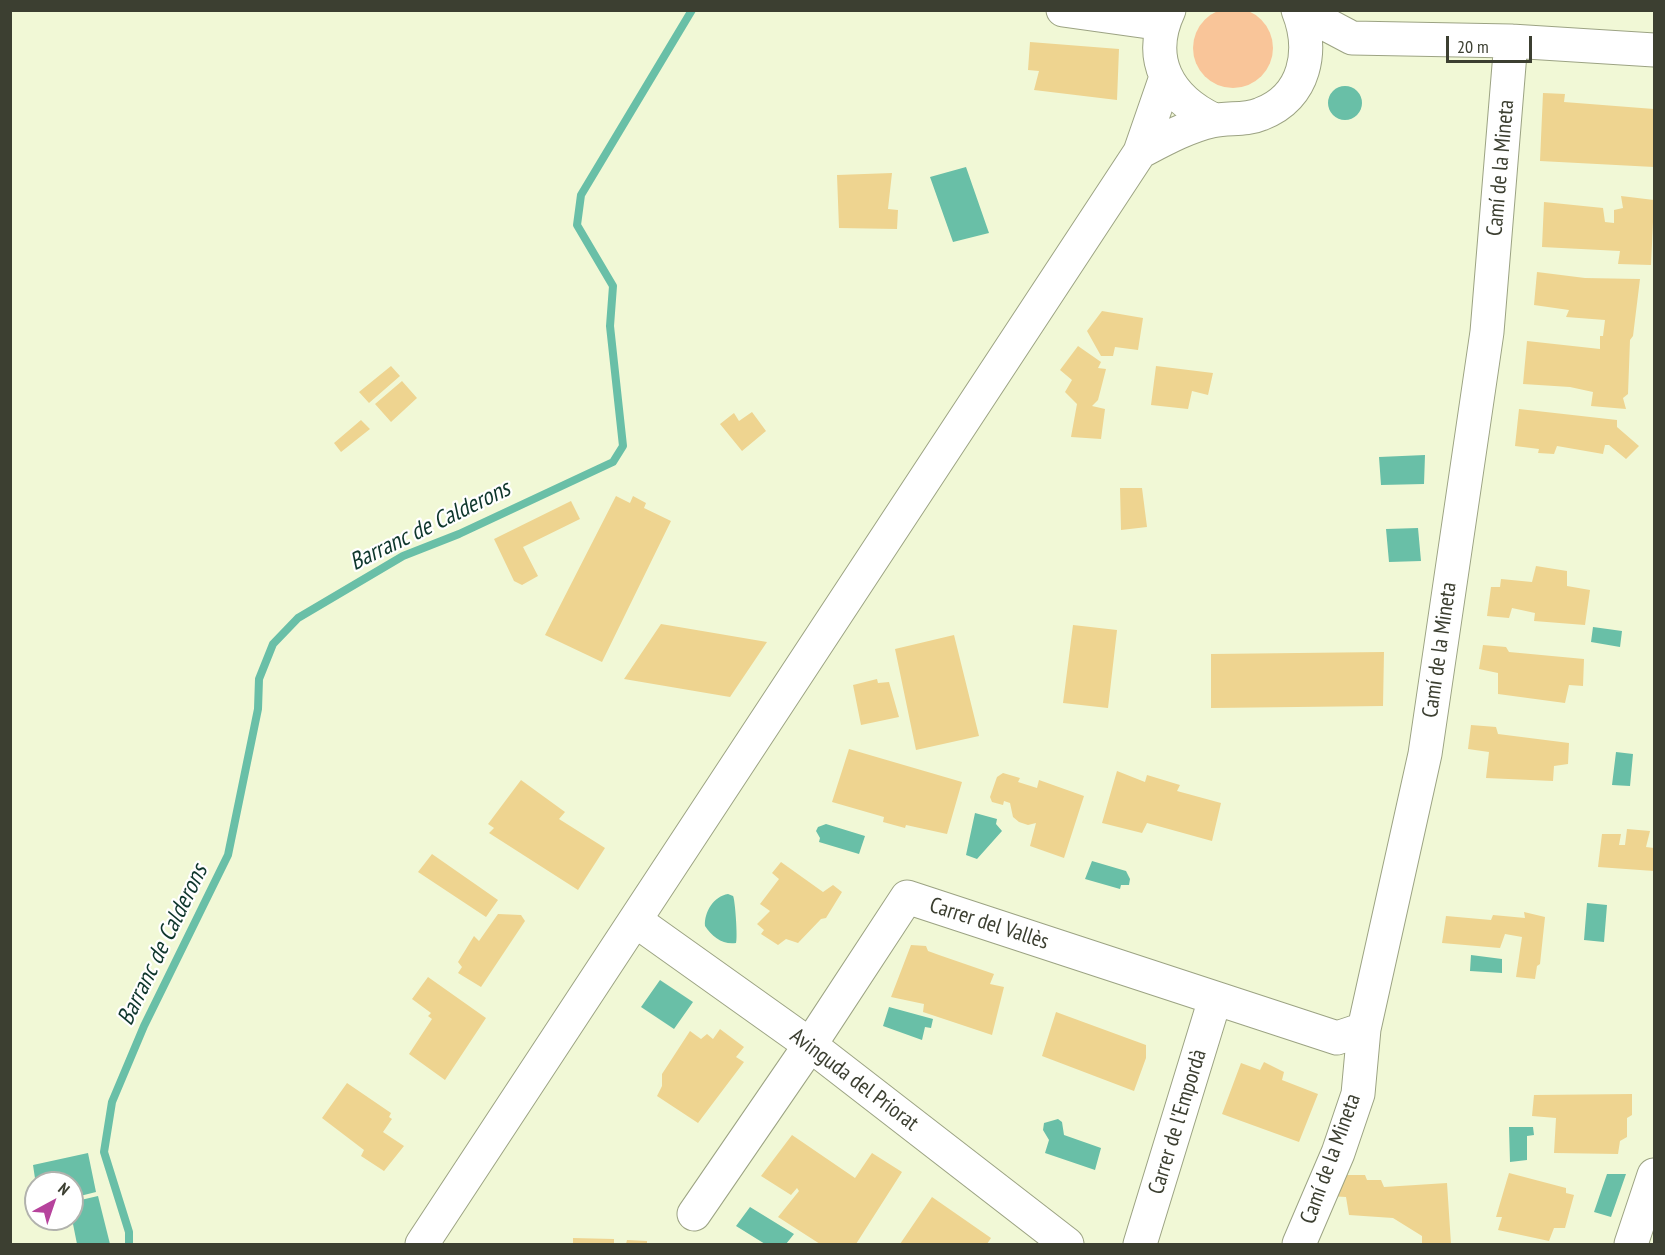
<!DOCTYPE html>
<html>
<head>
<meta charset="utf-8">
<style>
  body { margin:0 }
  #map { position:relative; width:1665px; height:1255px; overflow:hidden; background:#f1f8d6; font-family:"PT Sans Narrow",sans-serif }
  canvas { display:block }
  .frame { position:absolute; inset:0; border:12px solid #3c3f31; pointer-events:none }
  .north { position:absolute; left:24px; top:1171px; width:60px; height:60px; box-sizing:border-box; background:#fff; border:2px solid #b1b2ad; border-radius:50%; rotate:40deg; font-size:16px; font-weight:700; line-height:24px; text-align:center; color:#3c3f31 }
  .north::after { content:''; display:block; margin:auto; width:21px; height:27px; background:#b6439c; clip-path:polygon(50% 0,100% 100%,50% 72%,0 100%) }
  .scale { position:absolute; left:1446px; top:36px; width:86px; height:27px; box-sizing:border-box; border:3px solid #3c3f31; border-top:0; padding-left:8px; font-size:18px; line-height:21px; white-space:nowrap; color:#3c3f31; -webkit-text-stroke:4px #fff; paint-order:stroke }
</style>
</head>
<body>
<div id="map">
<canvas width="1665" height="1255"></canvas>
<div class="frame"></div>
<div class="north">N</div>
<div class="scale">20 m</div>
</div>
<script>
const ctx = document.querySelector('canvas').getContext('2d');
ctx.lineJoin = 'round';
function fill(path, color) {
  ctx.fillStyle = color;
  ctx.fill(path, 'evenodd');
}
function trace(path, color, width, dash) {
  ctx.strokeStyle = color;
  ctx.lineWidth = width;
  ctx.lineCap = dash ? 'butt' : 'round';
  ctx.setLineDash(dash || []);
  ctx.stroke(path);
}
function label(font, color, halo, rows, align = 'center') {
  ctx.font = font + ' "PT Sans Narrow",sans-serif';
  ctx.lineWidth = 4.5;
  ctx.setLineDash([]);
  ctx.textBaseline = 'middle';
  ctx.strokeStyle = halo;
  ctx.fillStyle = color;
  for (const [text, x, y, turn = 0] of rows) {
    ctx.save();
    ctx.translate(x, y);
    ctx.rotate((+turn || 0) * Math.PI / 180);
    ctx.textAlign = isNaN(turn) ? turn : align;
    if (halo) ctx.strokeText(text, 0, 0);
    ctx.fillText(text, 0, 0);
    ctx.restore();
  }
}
const green = new Path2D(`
  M1193 48a40 40 0 1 1 80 0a40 40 0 1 1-80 0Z`);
const water = new Path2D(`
  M1328 103a17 17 0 1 1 34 0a17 17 0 1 1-34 0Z
  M966 167 989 233 953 242 930 177Z
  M1425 455 1424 484 1381 485 1379 457Z
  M1418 528 1421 561 1389 562 1386 529Z
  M1593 627 1622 631 1620 647 1591 642Z
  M1616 752 1633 754 1630 786 1612 785Z
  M975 813 997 819 996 824 1002 831 977 859 966 855Z
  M826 824 865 836 859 854 819 842 820 838 816 831 818 827Z
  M1092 861 1126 871 1130 879 1129 885H1121L1120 889 1085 879Z
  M728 894 733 896C735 898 738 939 736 943 723 945 712 937 705 926 704 912 714 896 728 894Z
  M1587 903 1607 905 1604 942 1584 940Z
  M1471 955 1502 959V973L1470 971Z
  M660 980 693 1002 674 1029 641 1007Z
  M889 1007 933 1019 931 1028 925 1027 922 1040 883 1026Z
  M1058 1119 1062 1122 1064 1135 1101 1148 1095 1170 1045 1153 1049 1140 1043 1130 1044 1123Z
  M1509 1127H1533L1534 1135 1527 1136V1160L1510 1162Z
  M88 1153 96 1192 72 1198V1183L36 1185 33 1165Z
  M1607 1174H1626L1611 1217 1594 1212Z
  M98 1196 110 1244H77L72 1219V1202Z
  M750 1207 794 1234 786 1244H765L736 1226Z`);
const stream = new Path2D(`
  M129 1244V1232L104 1152 112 1102 144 1026 228 855 258 709 259 679 273 644 298 618 403 556 459 534 613 462 623 446 610 326 613 286 577 225 581 195 692 10`);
const building = new Path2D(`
  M1030 42 1119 49 1117 100 1034 90 1039 71 1028 70Z
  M1543 93 1565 94 1564 102 1654 109V167L1540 161Z
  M892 173 888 209 898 210 897 229 839 228 837 175Z
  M1621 196 1654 200 1651 265 1618 264 1620 251 1542 247 1544 202 1603 208 1605 222 1614 223V210L1623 208Z
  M1537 272 1585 278 1640 279 1633 336 1630 340 1628 394 1623 398 1626 409 1591 406 1593 392 1570 387 1523 384 1527 341 1600 349V336H1603L1605 320 1566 317 1569 310 1534 305Z
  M1102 311 1143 318 1138 350 1115 347 1113 356H1101L1087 331Z
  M1078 346 1101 362 1098 368 1106 369 1098 400 1092 406 1105 409 1101 439 1071 437 1077 404 1065 392 1072 380 1060 370Z
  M391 366 400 376 369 403 359 392Z
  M1156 366 1213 373 1208 395 1192 391 1188 409 1151 405Z
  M402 381 417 398 391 422 375 404Z
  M1519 409 1617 420V427L1639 446 1626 459 1609 445H1605L1603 454 1557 446 1554 454 1538 453 1539 449 1515 446Z
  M752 412 766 431 742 451 720 424 734 413 739 421Z
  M361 420 370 429 341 452 334 443Z
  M1120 488H1142L1147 527 1121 530Z
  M616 496 630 503 633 496 646 503 644 508 671 521 602 662 545 635Z
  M571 501 580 519 523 547 538 576 522 585 514 581 494 539Z
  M1536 566 1567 571V586L1590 590 1585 625 1534 621 1535 613 1512 608 1509 618 1487 616 1491 587H1500L1501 579 1532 582Z
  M661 624 767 642 730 697 624 679Z
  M1073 625 1117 630 1108 708 1063 703Z
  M954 635 979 736 916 750 895 649Z
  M1483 645 1506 647 1509 652 1584 659 1583 686 1569 685 1565 703 1498 694V673L1479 669Z
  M1384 652 1383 706 1211 708V654Z
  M877 679 878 683 889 682 899 717 861 725 853 685Z
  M1471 725 1496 727 1498 734 1569 743 1568 764 1554 766 1553 781 1486 778 1489 752 1468 749Z
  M849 749 962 782 947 834 906 825 905 828 883 822 884 817 832 802Z
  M1117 771 1145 782 1147 775 1180 785 1177 791 1221 803 1212 841 1147 823 1142 833 1102 823Z
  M1003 773 1020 778 1018 782 1037 788 1039 780 1084 796 1064 858 1030 846 1036 823 1028 825 1019 822 1013 817 1010 803 1004 801 1003 805 992 802 990 797 997 777Z
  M521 780 565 812 559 819 605 848 578 890 489 833 494 828 488 824Z
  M1627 829 1650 831 1646 847 1654 848V871L1598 867 1602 834H1621L1619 845H1625Z
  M432 854 498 900 486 917 418 872Z
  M781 862 823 892 833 885 842 892 826 918 821 919 798 943 786 939 778 945 761 934 764 930 757 924 770 911 760 904 779 879 772 873Z
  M1524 912 1545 917 1540 964 1537 966 1535 979 1516 977 1522 937 1505 934 1500 948 1442 943 1446 916 1491 920 1493 915 1525 918Z
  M498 914 521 915 525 921 481 987 458 973 462 967 458 962 474 936 479 941Z
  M911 945 926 946 928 951 939 955 994 974 990 984 1004 987 992 1035 923 1012 924 1004 891 997Z
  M428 977 486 1018 445 1080 409 1054 432 1019 428 1016 431 1013 412 999Z
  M1056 1012 1146 1045V1058L1134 1091 1042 1056Z
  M720 1029 744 1047 736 1057 744 1062 698 1123 657 1096 662 1086V1074L690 1031 701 1039 707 1034 713 1039Z
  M1264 1062 1284 1072 1282 1080 1318 1094 1299 1142 1222 1114 1241 1063 1260 1070Z
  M347 1083 391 1113 389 1117 392 1119 383 1132 404 1146 384 1171 361 1156 364 1150 322 1118Z
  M1632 1094V1115L1627 1118V1137L1620 1141 1618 1154 1554 1153 1556 1118 1532 1116 1534 1095Z
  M792 1135 855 1178 872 1153 902 1172 856 1244H820L778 1217 799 1191 797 1188 791 1195 761 1176Z
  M1509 1173 1566 1188V1193L1574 1195 1565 1228H1554L1549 1241 1498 1230 1502 1217H1496Z
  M1334 1175H1365L1367 1180H1381L1384 1187 1447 1183 1451 1244H1422V1236L1393 1218 1349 1215 1346 1197 1328 1196Z
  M932 1197 991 1238 987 1244H900Z
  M573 1238 614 1239V1244H573Z
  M627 1240 647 1241V1244H626Z`);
const minor = new Path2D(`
  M1063 10 1163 24
  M1169 10C1146 59 1168 98 1214 120
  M1299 10 1352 38 1511 41 1654 50
  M1140 152C1163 140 1186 127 1212 121 1228 117 1245 121 1261 114 1306 97 1314 50 1298 10
  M636 921 810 1045 1067 1244
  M694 1214 810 1045 907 897 1337 1038 1364 1029
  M422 1244 1140 152 1166 77
  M1140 1244 1215 999
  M1299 1244 1338 1153 1358 1094 1364 1029 1425 754 1487 332 1511 41
  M1631 1244 1654 1175`);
const streetNames = [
  ["Camí de la Mineta",1501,168,-85],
  ["Camí de la Mineta",1440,650,-82],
  ["Carrer del Vallès",989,924,18],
  ["Avinguda del Priorat",854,1080,37],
  ["Carrer de l'Empordà",1178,1122,-73],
  ["Camí de la Mineta",1331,1159,-70]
];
const waterNames = [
  ["Barranc de Calderons",430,526,-26],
  ["Barranc de Calderons",163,945,-64]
];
fill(green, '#f9c599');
fill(water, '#69bfa7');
trace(stream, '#69bfa7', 8);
fill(building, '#eed490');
trace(minor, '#9ca383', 35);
trace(minor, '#fff', 33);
label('22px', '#3c3f31', '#fff', streetNames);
label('italic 24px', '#0e362c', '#fff', waterNames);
</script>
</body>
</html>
